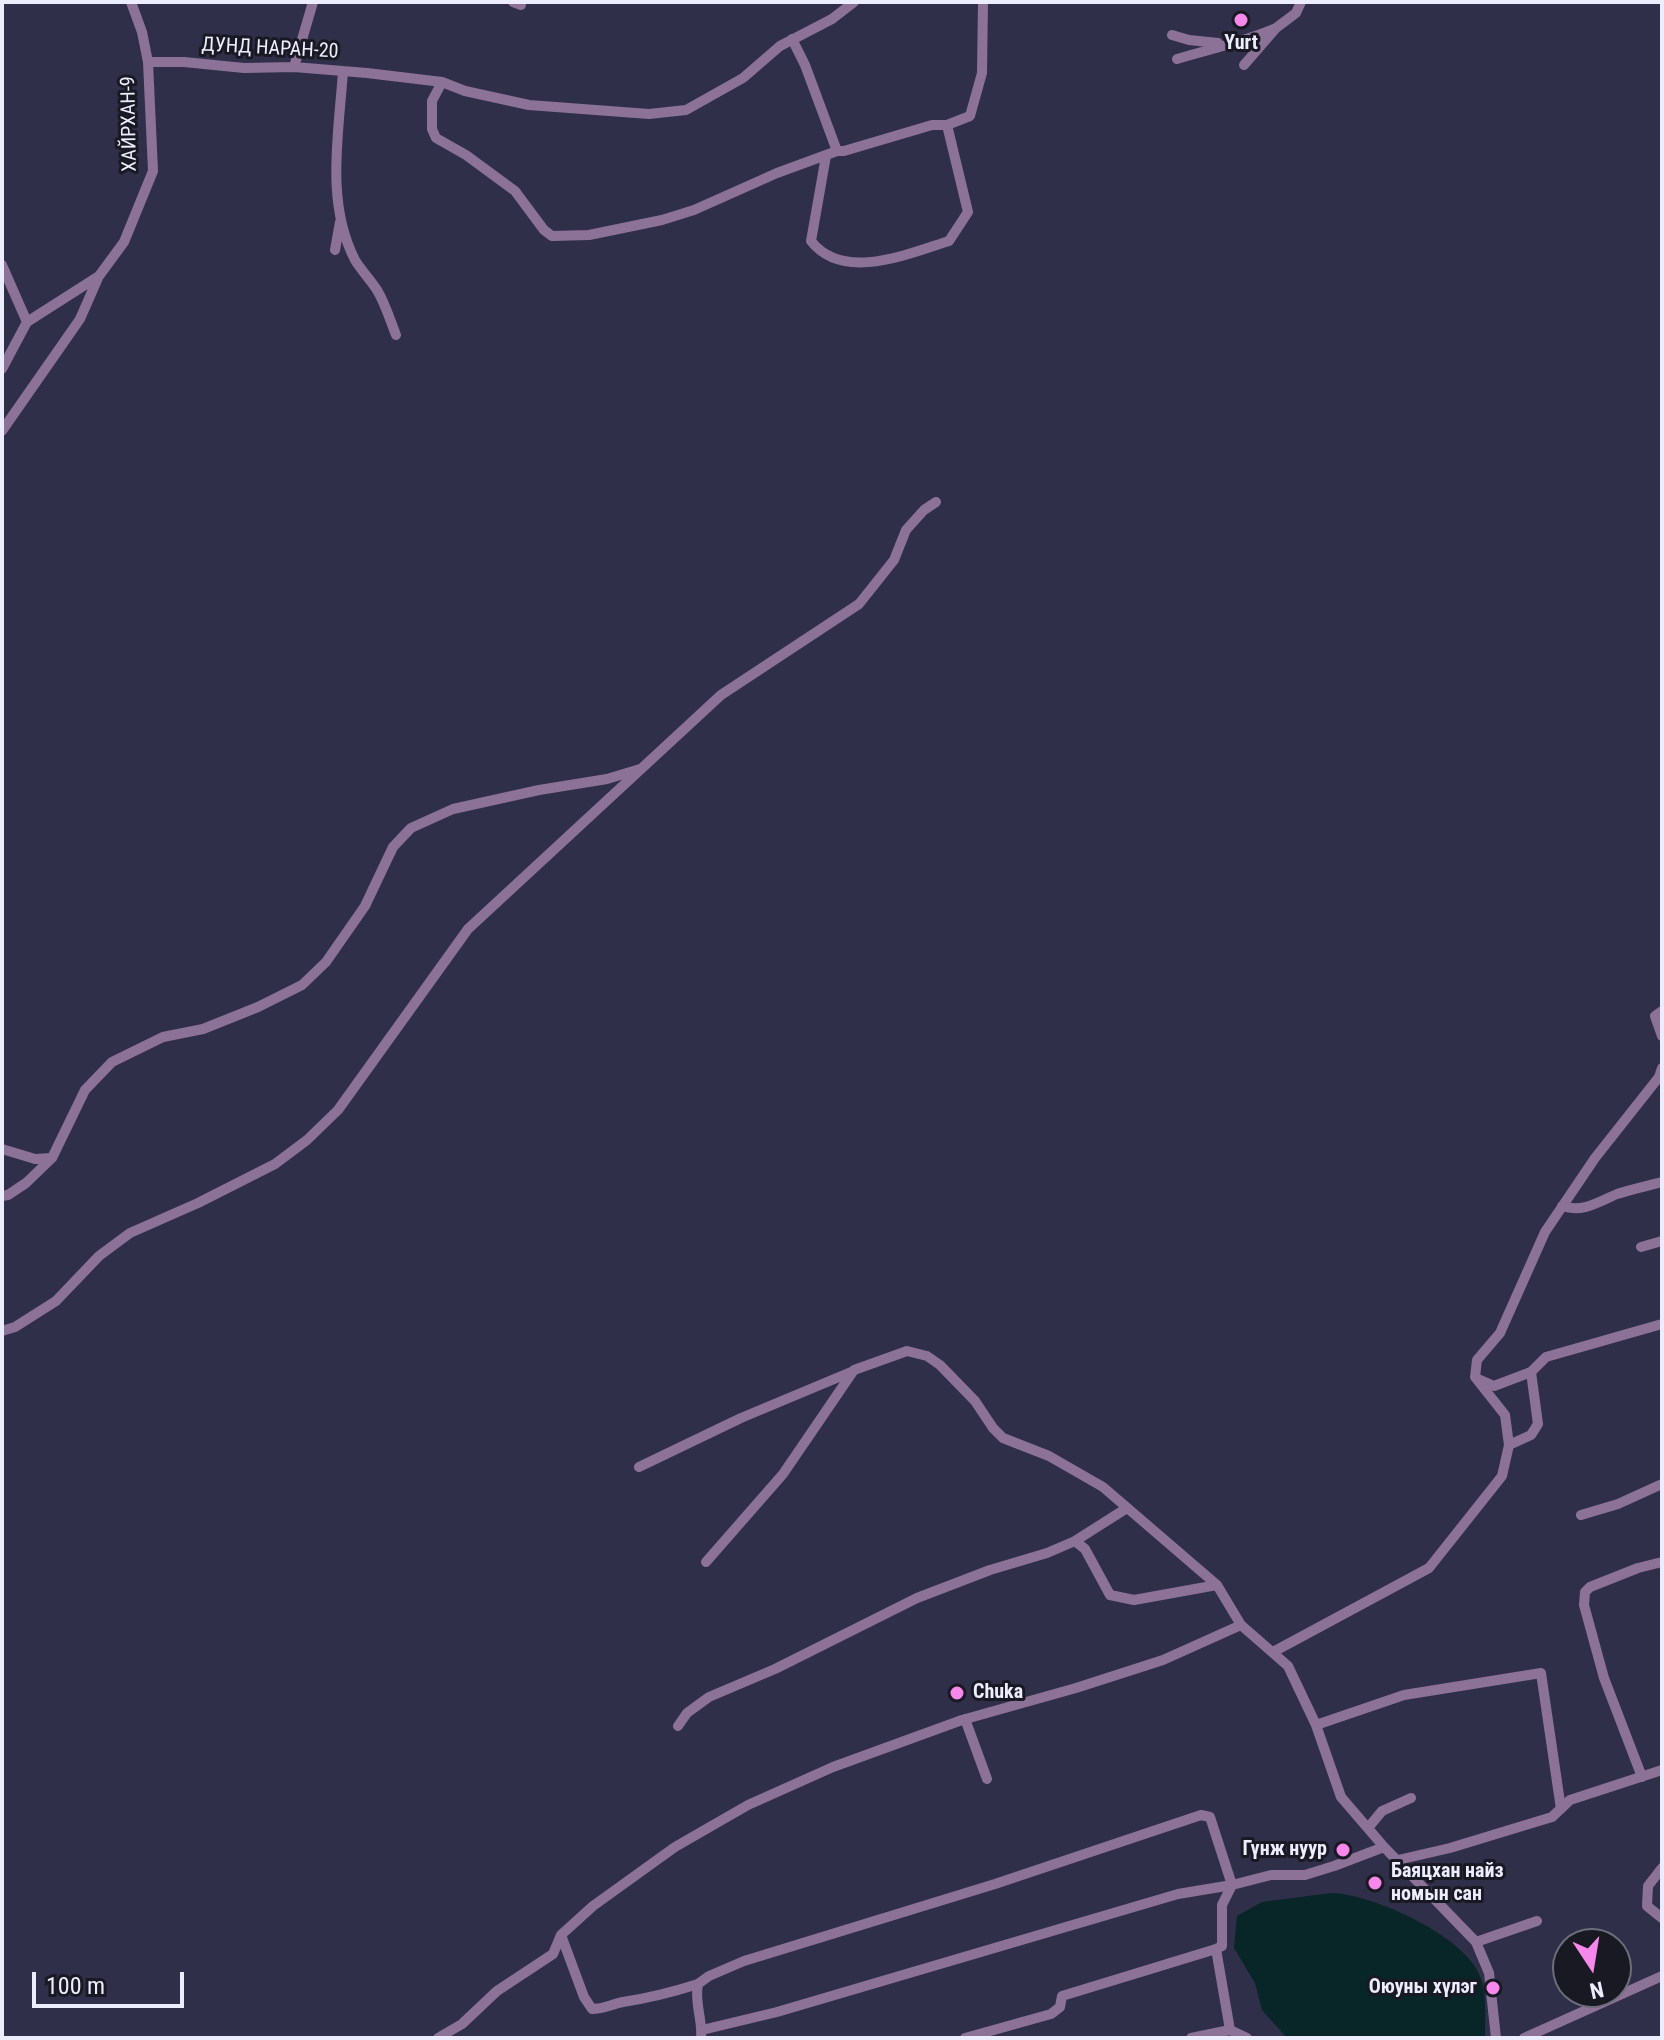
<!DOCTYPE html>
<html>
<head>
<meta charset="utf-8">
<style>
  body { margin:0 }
  #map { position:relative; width:1664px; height:2040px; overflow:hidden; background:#302f49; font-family:"Roboto Condensed",sans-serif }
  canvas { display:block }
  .frame { position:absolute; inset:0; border:4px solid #ecedfe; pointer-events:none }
  .north { position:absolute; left:1552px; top:1928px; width:80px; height:80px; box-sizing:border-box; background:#191924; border:2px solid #6d6e7b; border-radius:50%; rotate:168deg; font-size:22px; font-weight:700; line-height:32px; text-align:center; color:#ecedfe }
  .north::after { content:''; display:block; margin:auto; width:28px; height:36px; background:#f788eb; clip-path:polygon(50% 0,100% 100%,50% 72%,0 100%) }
  .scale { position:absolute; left:32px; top:1972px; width:152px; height:36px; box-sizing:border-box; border:4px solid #ecedfe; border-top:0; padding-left:10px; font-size:24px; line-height:28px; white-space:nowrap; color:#ecedfe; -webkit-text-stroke:6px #191924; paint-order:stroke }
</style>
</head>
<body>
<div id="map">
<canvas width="1664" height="2040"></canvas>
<div class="frame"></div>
<div class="north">N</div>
<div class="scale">100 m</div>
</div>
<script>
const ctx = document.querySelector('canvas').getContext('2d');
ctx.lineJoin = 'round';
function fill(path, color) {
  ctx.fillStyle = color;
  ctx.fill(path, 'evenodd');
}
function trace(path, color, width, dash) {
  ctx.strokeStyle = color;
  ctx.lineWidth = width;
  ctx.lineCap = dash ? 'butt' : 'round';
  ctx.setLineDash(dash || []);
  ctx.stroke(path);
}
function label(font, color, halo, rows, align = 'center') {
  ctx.font = font + ' "Roboto Condensed",sans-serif';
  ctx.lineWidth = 6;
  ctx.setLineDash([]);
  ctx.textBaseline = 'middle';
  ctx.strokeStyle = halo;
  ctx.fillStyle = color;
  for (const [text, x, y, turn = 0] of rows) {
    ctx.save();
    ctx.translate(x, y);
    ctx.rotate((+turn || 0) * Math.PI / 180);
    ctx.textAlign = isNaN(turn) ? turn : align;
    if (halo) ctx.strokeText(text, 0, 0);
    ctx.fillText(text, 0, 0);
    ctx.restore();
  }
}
const water = new Path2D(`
  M1331 1893C1372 1894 1457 1933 1477 1970 1488 1989 1485 2017 1485 2038H1287L1262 2010 1255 1983 1234 1948 1237 1916 1262 1902Z`);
const street = new Path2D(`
  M513 2 521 5
  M1172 35 1189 40 1218 43
  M792 39 805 65 837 151H844L932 125H947L970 116 982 73 983 2
  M1177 59C1210 49 1244 42 1276 28
  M148 62H184L244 68 294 67 367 73 442 82 465 91 529 105 649 114 686 110 743 78 780 46 832 19 854 2
  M1244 65 1276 28 1296 13 1301 2
  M294 67 313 2
  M343 71C339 133 325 202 355 260 361 270 370 279 377 290 385 303 390 320 396 335
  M442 82 432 101V129L436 138 466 155 515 191 544 230 552 236 589 235 662 220 694 210 777 173 837 151
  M826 156 811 241C843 282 908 254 949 241L968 212 947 125
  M335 250 340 222
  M2 265 27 322
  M2 369 27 322 99 276 124 242 153 171 148 62 142 32 131 2
  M2 431 80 319 98 278
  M1662 1011 1655 1016 1662 1036
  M2 1149 35 1159 52 1158
  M2 1196 8 1195 26 1183 52 1158 85 1090 112 1062 163 1037 203 1029 258 1007 302 985 326 962 365 906 393 847 411 828 453 809 539 790 607 779 640 769
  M1562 1206C1583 1213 1598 1202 1617 1194 1632 1189 1647 1186 1662 1182
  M1641 1247 1662 1241
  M2 1331 15 1327 56 1301 99 1256 130 1233 198 1203 275 1164 307 1140 338 1110 468 929 721 695 859 604 894 560 906 530 924 510 936 502
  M1478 1379 1494 1386 1531 1372 1546 1357 1662 1324
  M1509 1445 1531 1435 1538 1424 1531 1372
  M639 1467 741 1418 851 1372
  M1581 1515 1618 1504 1662 1484
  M1075 1541 1085 1549 1110 1595 1134 1600 1217 1585
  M706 1562 783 1474 854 1370 907 1351 927 1356 940 1365 975 1401 993 1428 1003 1438 1049 1456 1103 1487 1217 1585 1241 1625
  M1273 1652 1429 1568 1502 1476 1509 1445 1505 1415 1475 1377 1477 1360 1500 1333 1545 1232 1595 1158 1659 1077 1662 1068
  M965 1719 987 1779
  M1316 1725 1404 1695 1541 1673 1561 1809
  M678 1726 687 1713 709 1697 775 1669 917 1598 990 1570 1047 1553 1075 1541 1127 1508
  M1642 1777 1604 1678 1584 1605 1585 1592 1590 1587 1638 1568 1662 1562
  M1368 1828 1382 1811 1411 1798
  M1398 1860 1450 1848 1552 1817 1570 1800 1662 1770
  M1662 1868 1648 1886 1647 1906 1662 1918
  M561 1935 584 1997 592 2009C604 2009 612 2004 623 2002 649 1998 673 1992 698 1984
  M1476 1942 1537 1921
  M702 2030 777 2012 1178 1894 1232 1885 1222 1905V1946L1216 1949 1230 2030
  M438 2038 462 2024 497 1991 553 1954 561 1935 593 1906 675 1847 748 1805 833 1767 962 1720 1076 1688 1163 1660 1241 1625 1288 1666 1316 1725 1341 1797 1384 1847 1476 1942 1489 1973 1496 2038
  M701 2038C703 2020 694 2003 698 1984L709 1976 744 1961 995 1884 1201 1815 1210 1817 1232 1885 1271 1875H1305L1334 1866 1384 1847
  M965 2038 1051 2014 1060 2007 1062 1996 1216 1949
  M1191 2038 1230 2030 1247 2038
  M1524 2038 1662 1976`);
const markers = [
  [1241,20,8,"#f788eb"],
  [957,1693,8,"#f788eb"],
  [1343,1850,8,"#f788eb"],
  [1375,1883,8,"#f788eb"],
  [1493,1988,8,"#f788eb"]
];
const poiNames = [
  ["Yurt",1241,44,"center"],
  ["Chuka",973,1693],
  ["Гүнж нуур",1327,1850,"right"],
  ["Баяцхан найз",1391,1872],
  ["номын сан",1391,1895],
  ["Оюуны хүлэг",1477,1988,"right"]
];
const streetNames = [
  ["ДУНД НАРАН-20",270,49,3],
  ["ХАЙРХАН-9",130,124,-91]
];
fill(water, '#082527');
trace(street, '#8d7298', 10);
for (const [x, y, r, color] of markers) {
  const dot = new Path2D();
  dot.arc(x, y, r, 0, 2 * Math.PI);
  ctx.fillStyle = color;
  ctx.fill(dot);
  trace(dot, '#191924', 3);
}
label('bold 20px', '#ecedfe', '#191924', poiNames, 'left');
label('20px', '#ecedfe', '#191924', streetNames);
</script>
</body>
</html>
